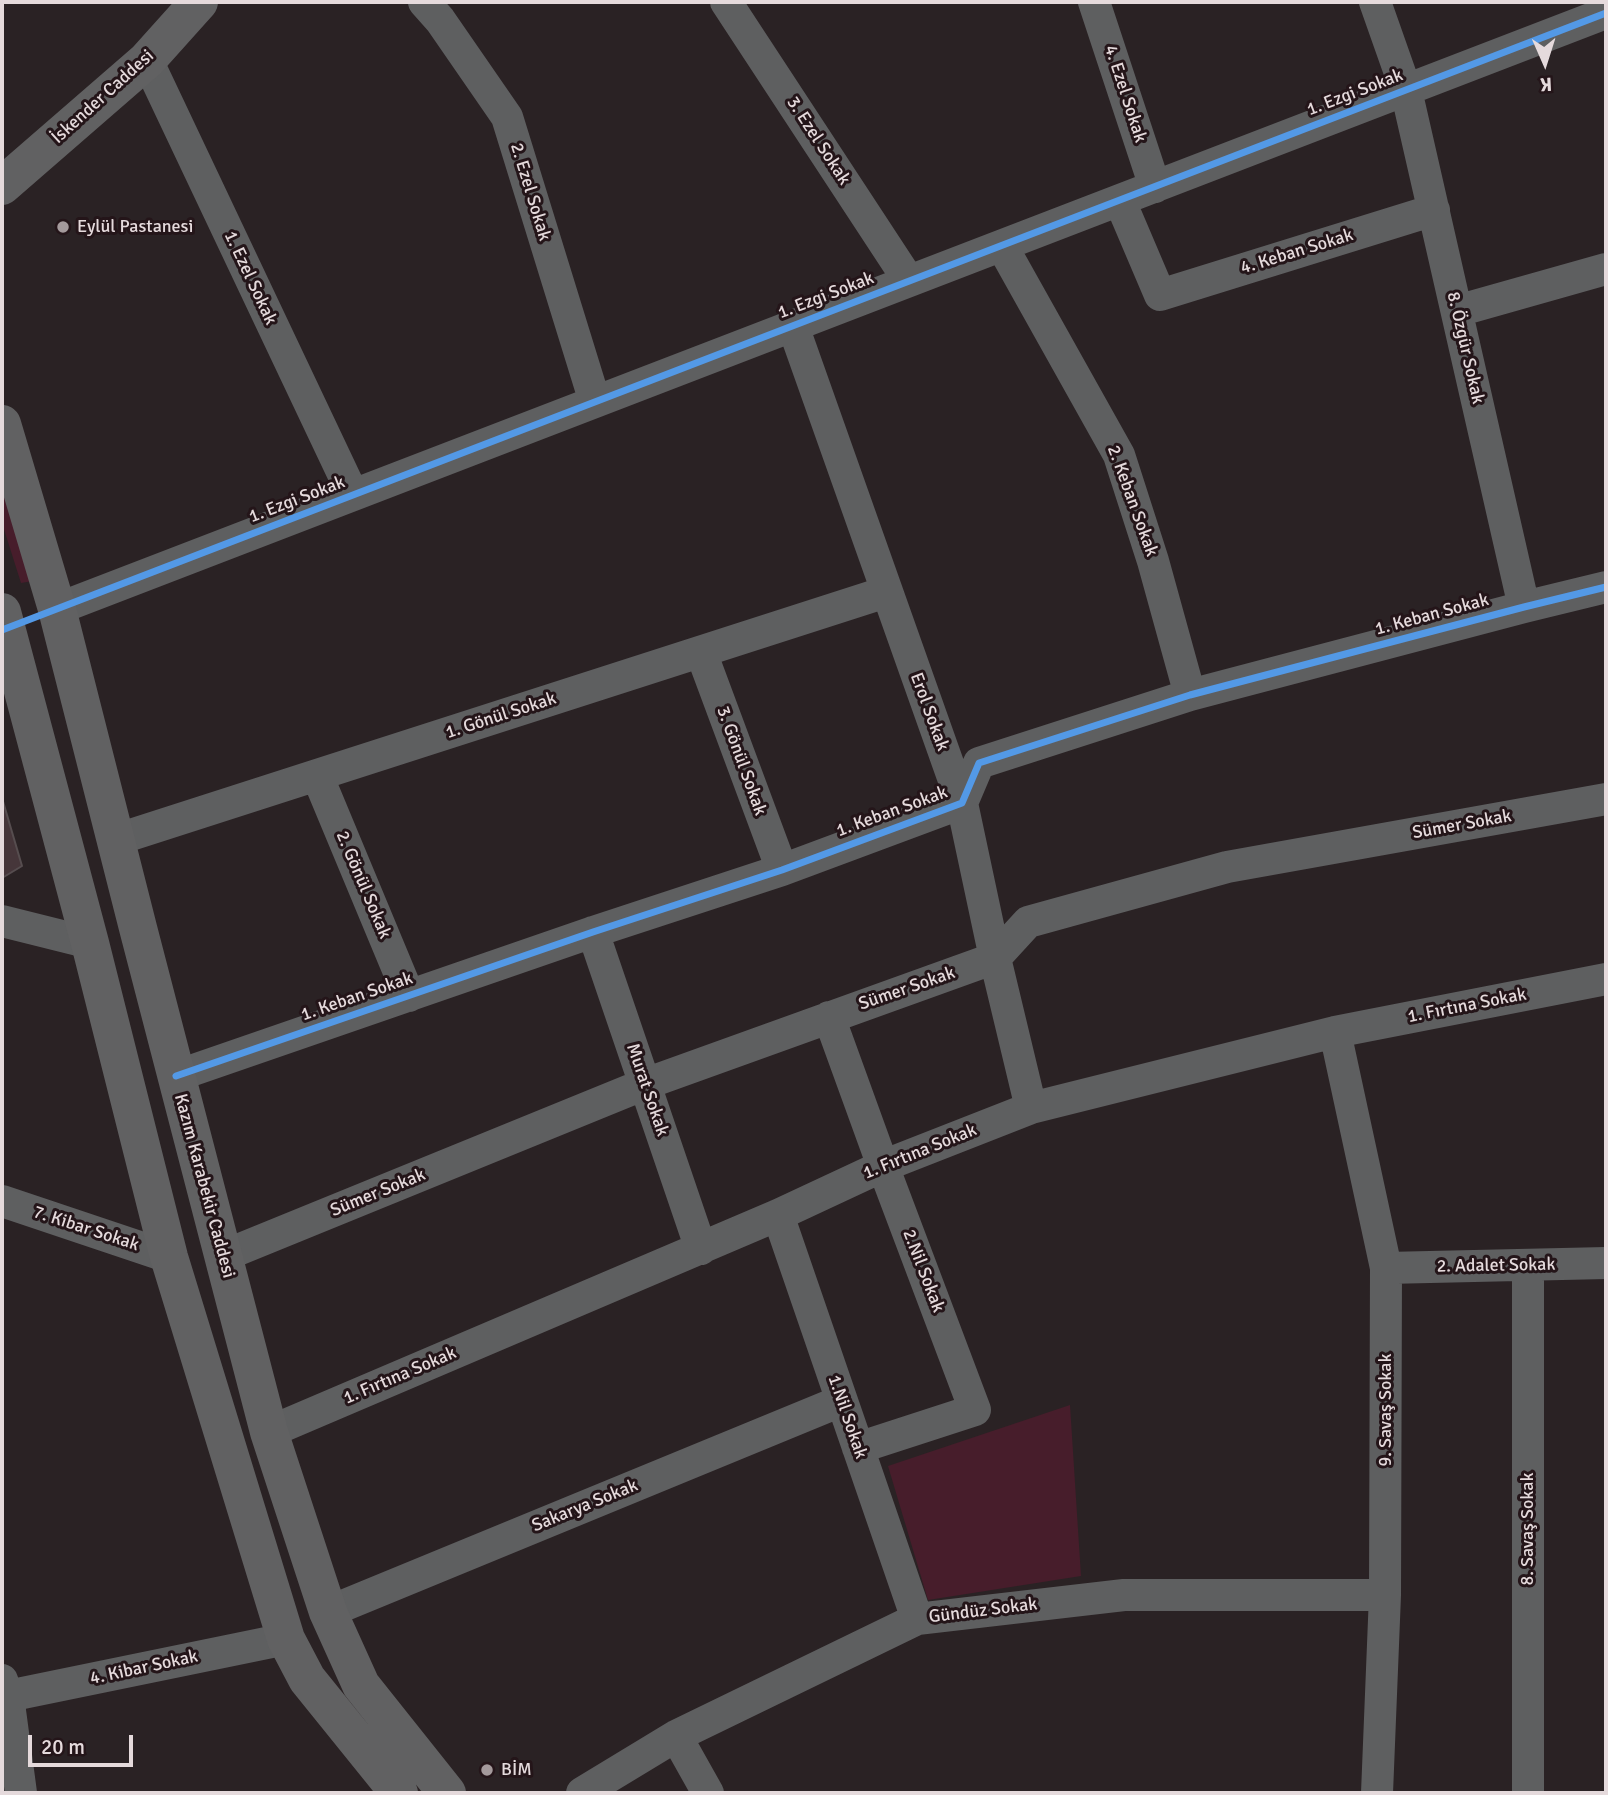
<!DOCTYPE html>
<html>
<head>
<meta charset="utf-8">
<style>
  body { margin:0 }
  #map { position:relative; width:1608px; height:1795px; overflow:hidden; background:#2a2224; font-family:Signika,sans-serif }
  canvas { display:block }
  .frame { position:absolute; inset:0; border:4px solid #e5dadc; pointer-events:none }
  .north { position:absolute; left:1510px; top:28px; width:70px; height:70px; -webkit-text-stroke:5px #241519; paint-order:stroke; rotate:177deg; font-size:19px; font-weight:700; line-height:28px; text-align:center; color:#e5dadc }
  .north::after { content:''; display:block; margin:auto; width:24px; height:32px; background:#e5dadc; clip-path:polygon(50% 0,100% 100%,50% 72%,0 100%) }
  .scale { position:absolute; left:28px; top:1735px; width:105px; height:32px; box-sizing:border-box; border:4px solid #e5dadc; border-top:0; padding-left:9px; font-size:21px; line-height:24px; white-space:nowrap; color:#e5dadc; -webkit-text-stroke:5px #241519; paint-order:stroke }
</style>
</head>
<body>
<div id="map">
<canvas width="1608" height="1795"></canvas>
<div class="frame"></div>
<div class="north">K</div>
<div class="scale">20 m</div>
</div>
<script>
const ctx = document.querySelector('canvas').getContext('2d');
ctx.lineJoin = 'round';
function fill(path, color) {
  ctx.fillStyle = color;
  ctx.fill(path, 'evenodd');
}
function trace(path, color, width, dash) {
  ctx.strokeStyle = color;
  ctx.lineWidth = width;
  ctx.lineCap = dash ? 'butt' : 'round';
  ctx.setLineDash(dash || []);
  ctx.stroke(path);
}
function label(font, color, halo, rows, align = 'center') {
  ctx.font = font + ' Signika,sans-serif';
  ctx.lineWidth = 6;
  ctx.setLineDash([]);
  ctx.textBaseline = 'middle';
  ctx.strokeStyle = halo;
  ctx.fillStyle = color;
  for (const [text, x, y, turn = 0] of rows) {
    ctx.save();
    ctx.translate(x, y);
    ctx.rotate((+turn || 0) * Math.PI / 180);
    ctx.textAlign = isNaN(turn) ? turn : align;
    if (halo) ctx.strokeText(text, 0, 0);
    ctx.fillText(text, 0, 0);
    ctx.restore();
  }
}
const green = new Path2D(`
  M2 480 33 581 21 583 2 523Z
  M1070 1405 1081 1576 928 1600 888 1466Z`);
const building = new Path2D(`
  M2 798 22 866 2 878Z`);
const street = new Path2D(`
  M424 2 440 20 507 117 595 402
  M726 2 909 281
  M1094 2 1155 187
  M1375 2 1406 90 1524 607
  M147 60 353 495
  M1120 201 1160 295 1434 210
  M1002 246 1119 455 1153 561 1190 695
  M1457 311 1606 269
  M793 326 962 803 995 958 1031 1108
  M57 609 1606 13
  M701 652 782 870
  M317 775 409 996
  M115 840 886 592
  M2 921 90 943
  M593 932 701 1249
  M829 1017 883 1166 975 1410 858 1448
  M1335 1032 1386 1268 1385 1595 1377 1793
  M176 1076 593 932 782 870 962 803 979 763 1190 695 1524 607 1606 587
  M2 1201 169 1257
  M778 1215 917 1619
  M223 1256 645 1084 995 958 1028 922 1227 867 1606 799
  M1386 1268 1606 1263
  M269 1432 778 1215 883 1166 1031 1108 1335 1032 1606 979
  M328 1612 841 1401
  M2 1680 8 1696 21 1793
  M2 1695 8 1696 286 1639
  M676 1736 708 1793
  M582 1793 676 1736 917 1619 1124 1595H1385
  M1528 1793V1265`);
const secondary = new Path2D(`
  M2 186 147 60 199 2
  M2 424 57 609 138 928 269 1432 328 1612 361 1685 447 1793
  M2 612 90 943 169 1257 286 1639 307 1679 399 1793`);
const cycleway = new Path2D(`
  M2 630 1606 13
  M176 1076 593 932 782 870 962 803 979 763 1190 695 1524 607 1606 587`);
const markers = [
  [63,227,7,"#a49a9c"],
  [487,1770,7,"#a49a9c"]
];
const streetNames = [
  ["1. Ezgi Sokak",1355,93,-21],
  ["4. Ezel Sokak",1125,94,72],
  ["İskender Caddesi",103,97,-42],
  ["3. Ezel Sokak",818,141,57],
  ["2. Ezel Sokak",530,192,73],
  ["4. Keban Sokak",1297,252,-17],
  ["1. Ezel Sokak",250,278,65],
  ["1. Ezgi Sokak",826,296,-21],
  ["8. Özgür Sokak",1465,348,77],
  ["1. Ezgi Sokak",297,500,-21],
  ["2. Keban Sokak",1132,501,70],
  ["1. Keban Sokak",1432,615,-15],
  ["Erol Sokak",929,712,70],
  ["1. Gönül Sokak",501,716,-18],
  ["3. Gönül Sokak",741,761,70],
  ["1. Keban Sokak",892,812,-20],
  ["Sümer Sokak",1462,825,-10],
  ["2. Gönül Sokak",363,885,67],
  ["Sümer Sokak",907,989,-19],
  ["1. Keban Sokak",357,997,-19],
  ["1. Fırtına Sokak",1467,1006,-11],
  ["Murat Sokak",647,1090,71],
  ["1. Fırtına Sokak",920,1152,-22],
  ["Kazım Karabekir Caddesi",204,1186,75],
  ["Sümer Sokak",378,1193,-22],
  ["7. Kibar Sokak",86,1229,18],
  ["2. Adalet Sokak",1496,1266,-1],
  ["2.Nil Sokak",923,1271,69],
  ["1. Fırtına Sokak",400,1376,-23],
  ["9. Savaş Sokak",1386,1410,-90],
  ["1.Nil Sokak",847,1417,71],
  ["Sakarya Sokak",585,1506,-22],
  ["8. Savaş Sokak",1528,1529,-90],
  ["Gündüz Sokak",983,1611,-7],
  ["4. Kibar Sokak",144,1668,-12]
];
const poiNames = [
  ["Eylül Pastanesi",77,227],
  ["BİM",501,1770]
];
fill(green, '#471d2b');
fill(building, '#46363a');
trace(building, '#564d4f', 2);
trace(street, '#5e5f60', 32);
trace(secondary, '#616162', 38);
trace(cycleway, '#5399e6', 7);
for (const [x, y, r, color] of markers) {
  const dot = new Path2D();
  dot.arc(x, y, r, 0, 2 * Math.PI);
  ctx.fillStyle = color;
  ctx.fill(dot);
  trace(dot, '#241519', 2.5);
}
label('18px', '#e5dadc', '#241519', streetNames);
label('18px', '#e5dadc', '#241519', poiNames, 'left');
</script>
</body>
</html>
